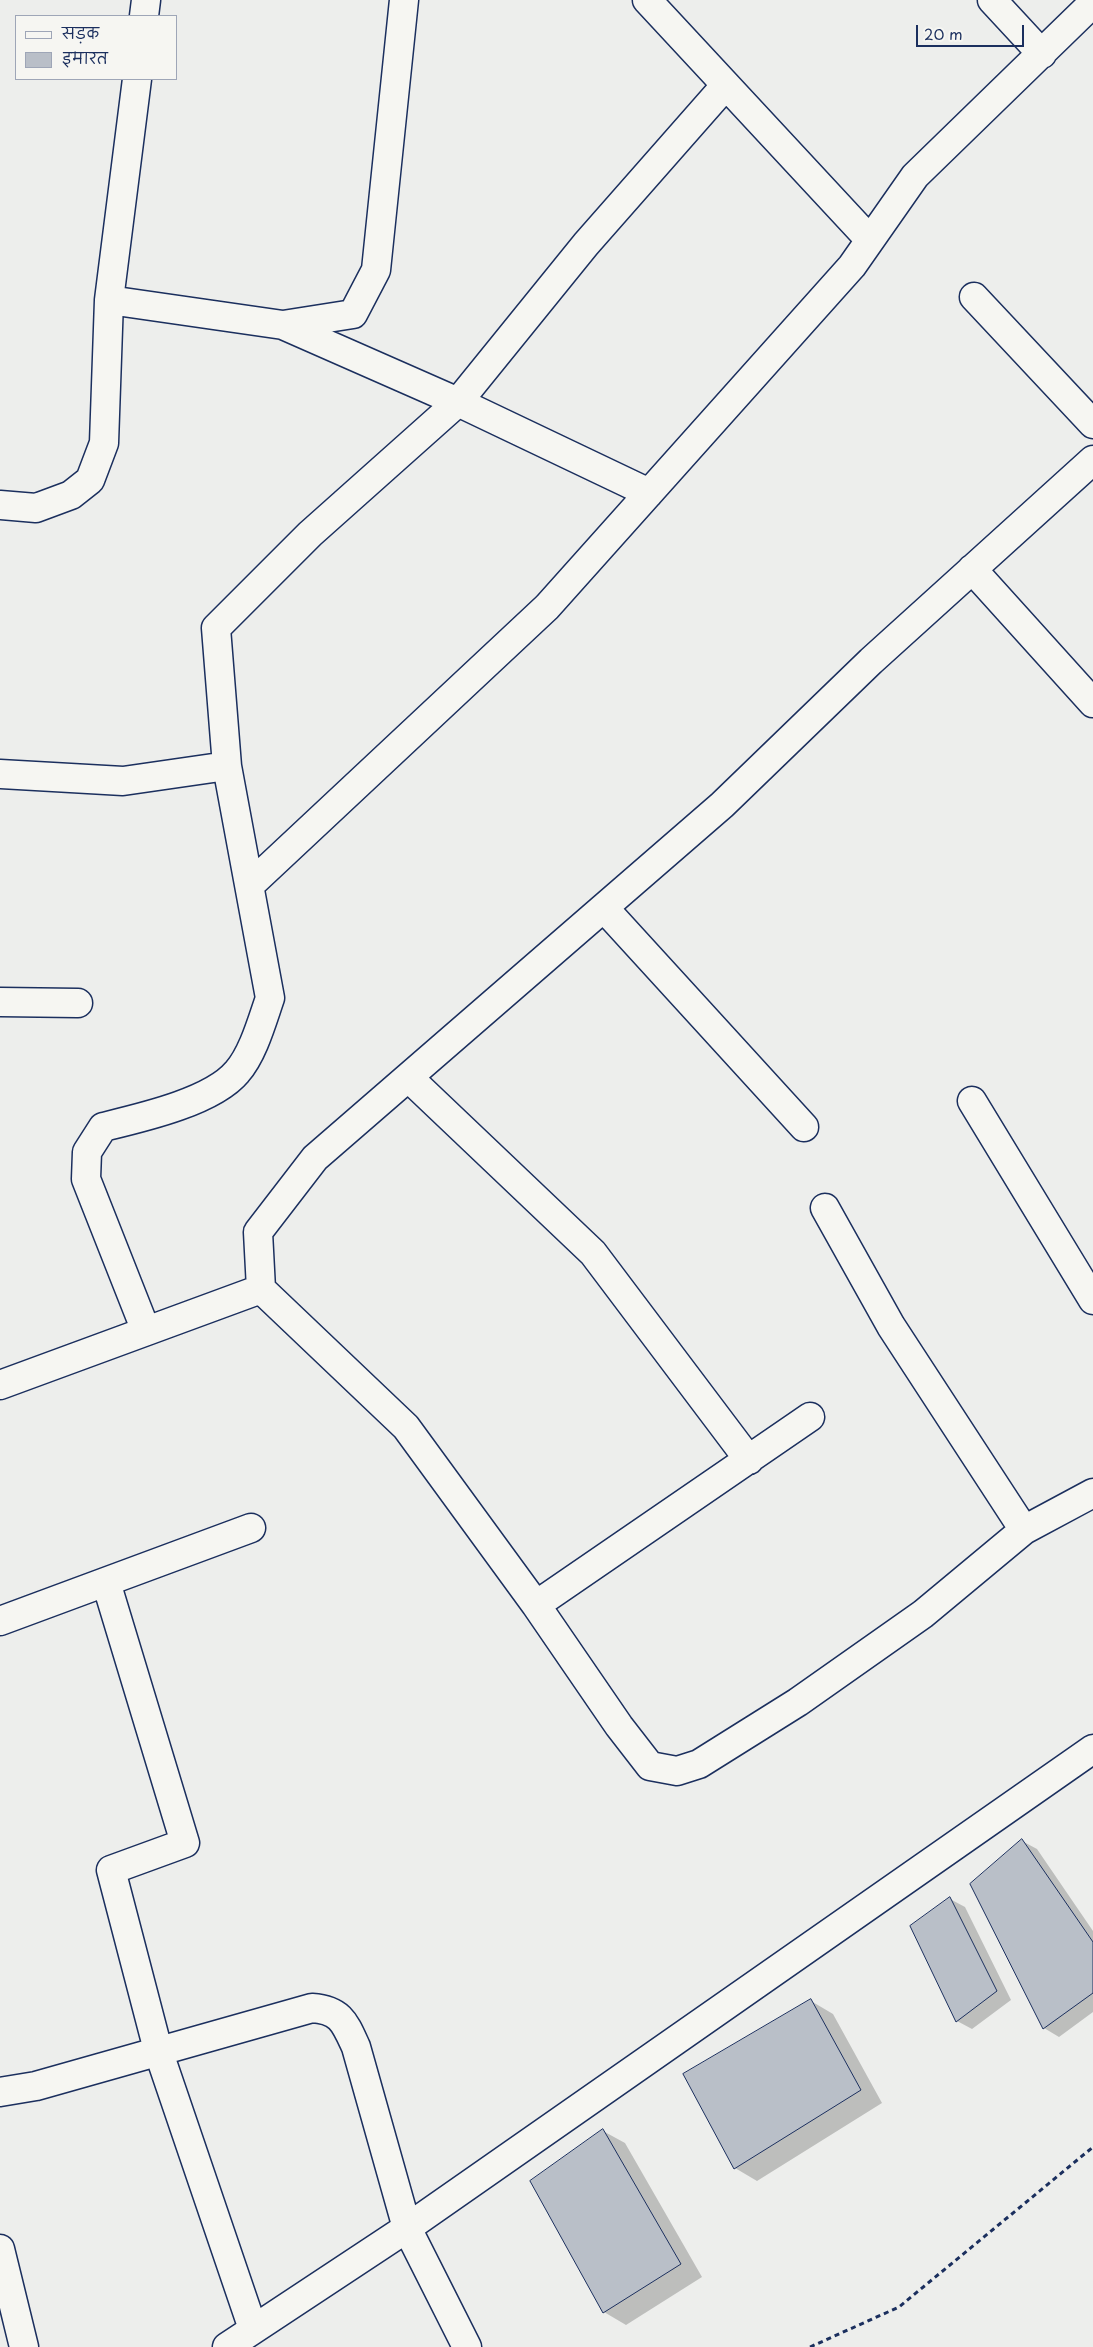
<!DOCTYPE html>
<html>
<head>
<meta charset="utf-8">
<style>
  body { margin:0 }
  #map { position:relative; width:1093px; height:2347px; overflow:hidden; background:#edeeec; font-family:"Playpen Sans","Playpen Sans Deva",sans-serif }
  canvas { display:block }
  .legend { position:absolute; left:15px; top:15px; width:162px; height:65px; box-sizing:border-box; background:#f6f6f2; border:1px solid #9ea6b7; margin:0; padding:6px 9px; list-style:none; font-size:15px; color:#1b2f5e }
  .legend li { display:flex; align-items:center; gap:10px; height:25px }
  .legend b { width:25px; border:1px solid #9ea6b7 }
  .scale { position:absolute; left:916px; top:25px; width:108px; height:22px; box-sizing:border-box; border:2px solid #1b2f5e; border-top:0; padding-left:6px; font-size:15px; line-height:18px; white-space:nowrap; color:#1b2f5e; -webkit-text-stroke:4px #f6f6f2; paint-order:stroke }
</style>
</head>
<body>
<div id="map">
<canvas width="1093" height="2347"></canvas>
<ul class="legend">
<li><b style="height:6px;background:#f6f6f2"></b>सड़क</li>
<li><b style="height:14px;background:#b9bfc8"></b>इमारत</li>
</ul>
<div class="scale">20 m</div>
</div>
<script>
const ctx = document.querySelector('canvas').getContext('2d');
ctx.lineJoin = 'round';
function fill(path, color) {
  ctx.fillStyle = color;
  ctx.fill(path, 'evenodd');
}
function trace(path, color, width, dash) {
  ctx.strokeStyle = color;
  ctx.lineWidth = width;
  ctx.lineCap = dash ? 'butt' : 'round';
  ctx.setLineDash(dash || []);
  ctx.stroke(path);
}
const shadow = new Path2D(`
  M1022 1841 1037 1849 1093 1931V2012L1059 2037 1044 2028Z
  M950 1899 965 1907 1011 2000 972 2029 957 2021Z
  M811 2001 833 2014 882 2103 757 2181 735 2168Z
  M603 2131 625 2143 702 2277 626 2325 604 2312Z`);
const building = new Path2D(`
  M1022 1839 1093 1942V1993L1043 2029 970 1884Z
  M950 1897 997 1991 956 2022 910 1926Z
  M811 1999 861 2090 734 2169 683 2074Z
  M603 2129 681 2264 603 2313 530 2181Z`);
const path = new Path2D(`
  M810 2347 899 2307 1093 2147`);
const minor = new Path2D(`
  M647 0 870 240
  M992 0 1042 54
  M144 16 146 0
  M974 297 1093 424
  M109 300 283 325 353 314 376 270 404 0
  M283 325 458 402 649 493
  M0 505 36 508 71 495 90 480 104 443 109 300 137 79
  M972 569 1093 703
  M0 774 123 781 227 766
  M250 885 547 607 852 266 915 176 1093 3
  M604 908 804 1127
  M0 1002 78 1003
  M409 1078 593 1253 749 1460
  M972 1101 1093 1300
  M825 1208 891 1326 1024 1530
  M261 1289 258 1232 315 1158 722 805 871 661 1093 460
  M146 1331 86 1179 87 1152 103 1127C140 1118 212 1102 237 1072 253 1054 262 1021 270 998L227 766 216 628 310 534 458 402 586 244 725 86
  M0 1385 261 1289 406 1427 536 1605 619 1726 650 1766 677 1771 699 1764 798 1702 923 1614 1024 1530 1093 1493
  M106 1582 185 1843 111 1870 158 2050 253 2329
  M536 1605 810 1417
  M0 1621 251 1528
  M0 2092 36 2086 312 2008C341 2010 345 2023 356 2047L407 2228 467 2347
  M0 2249 24 2347
  M227 2347 407 2228 1093 1749`);
fill(shadow, '#0003');
fill(building, '#b9bfc8');
trace(building, '#1b2f5e', 1);
trace(minor, '#1b2f5e', 31);
trace(path, '#1b2f5e', 3, [5, 4]);
trace(minor, '#f6f6f2', 28);
</script>
</body>
</html>
